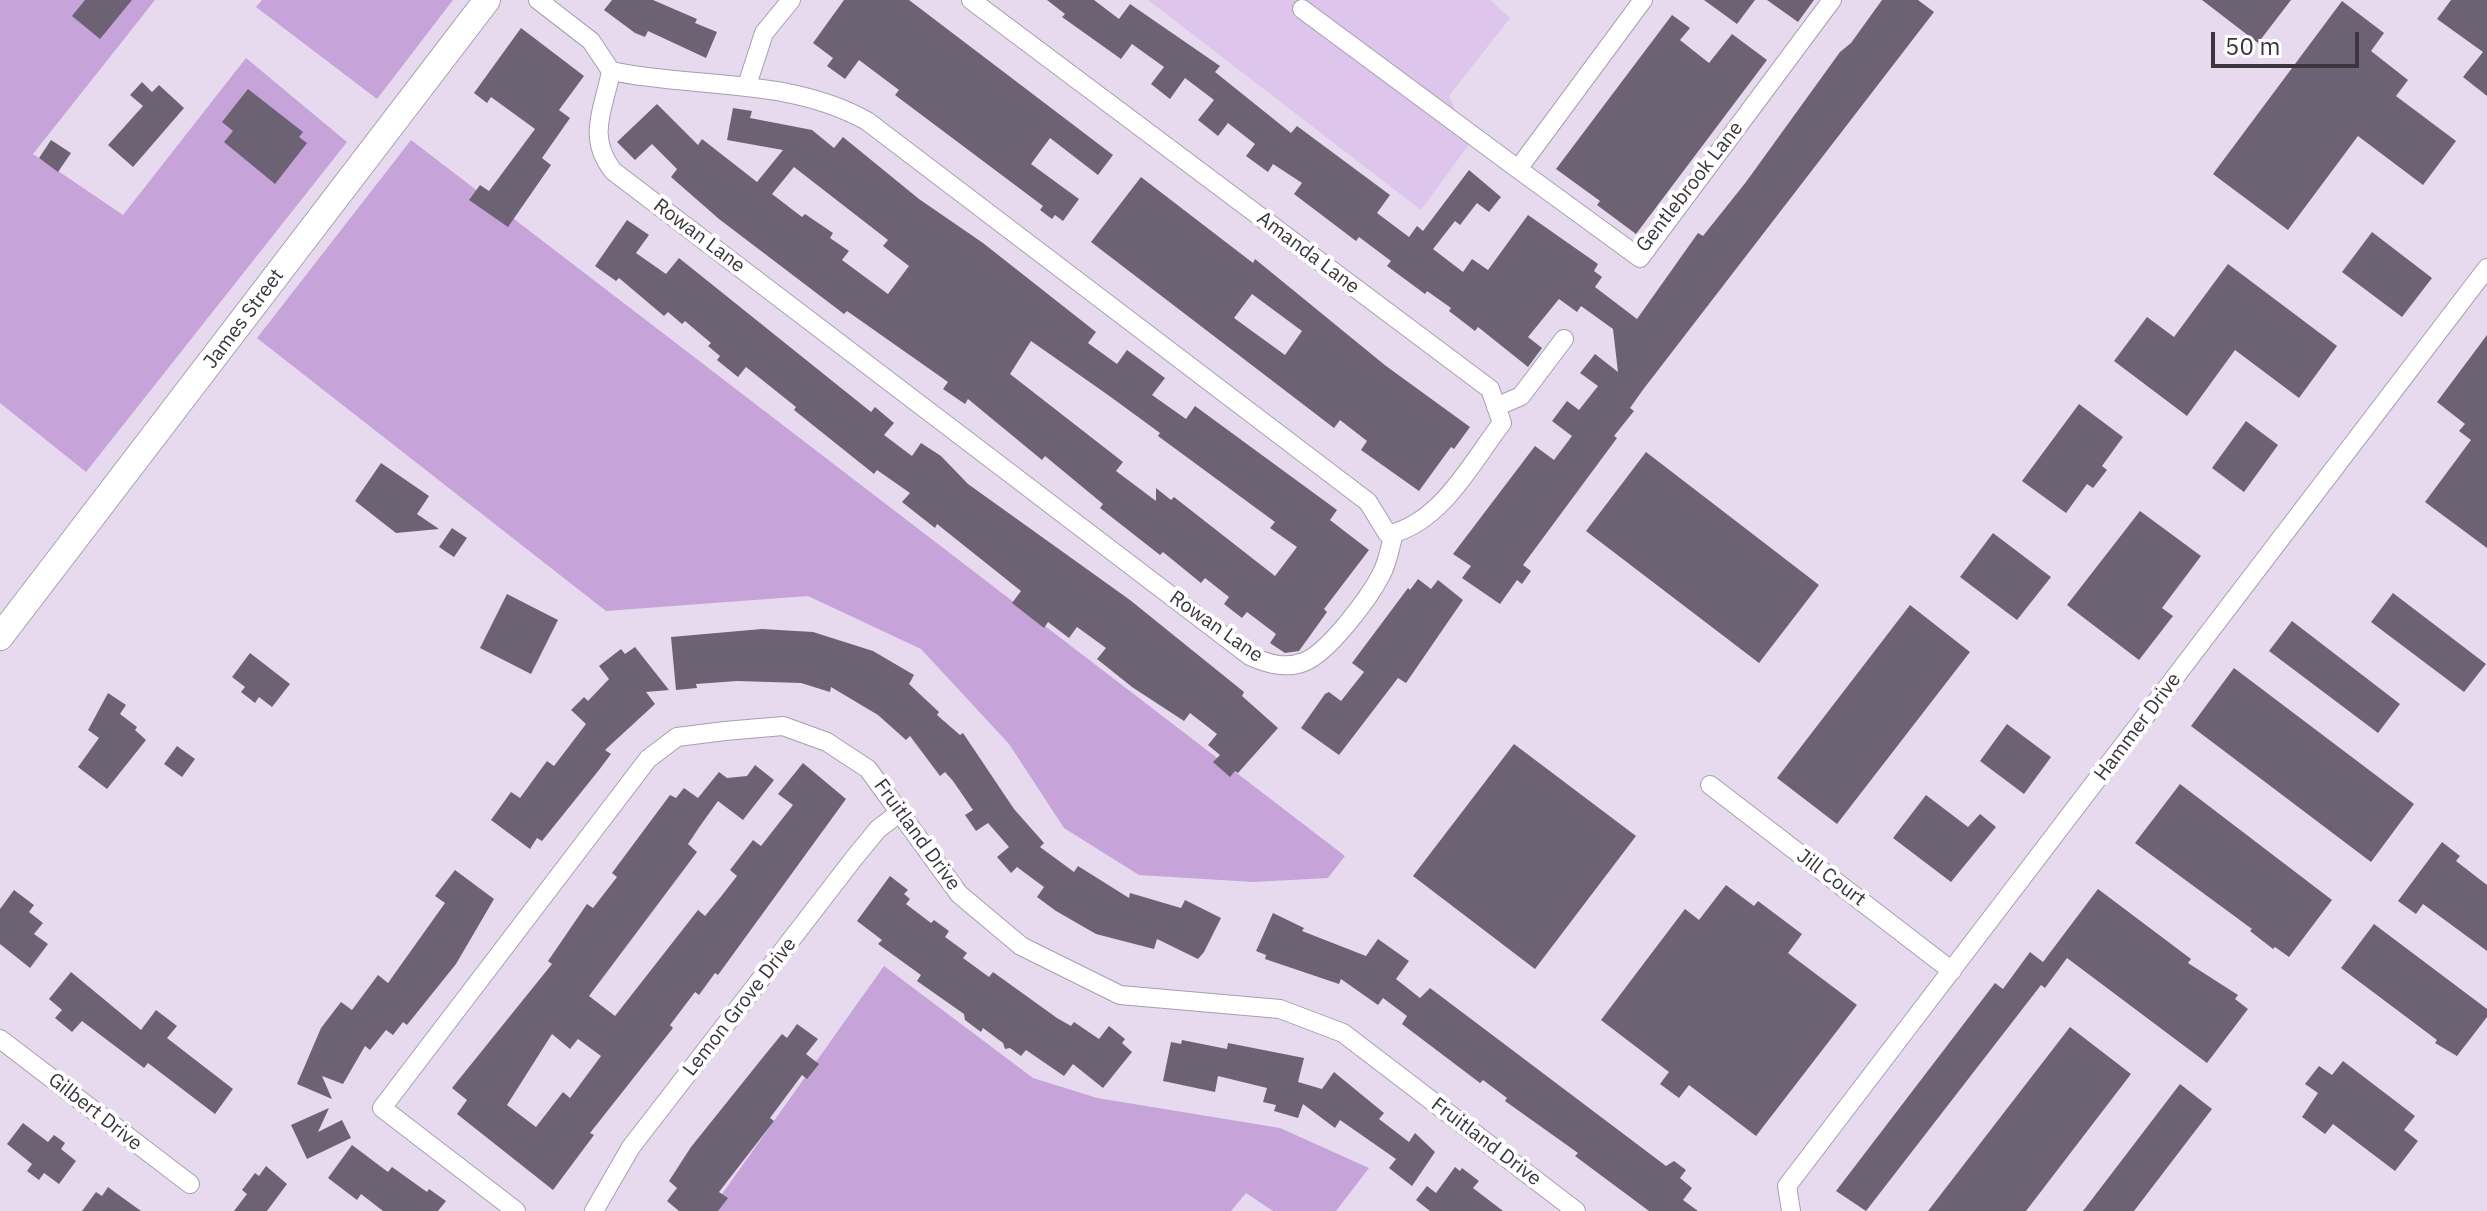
<!DOCTYPE html>
<html>
<head>
<meta charset="utf-8">
<style>
  body { margin:0 }
  #map { position:relative; width:2487px; height:1211px; overflow:hidden; background:#e7daef; font-family:"IBM Plex Sans",sans-serif }
  canvas { display:block }
  .scale { position:absolute; left:2211px; top:32px; width:148px; height:36px; box-sizing:border-box; border:4px solid #3b363e; border-top:0; padding-left:10px; font-size:24px; line-height:28px; white-space:nowrap; color:#3b363e; -webkit-text-stroke:6px #fff; paint-order:stroke }
</style>
</head>
<body>
<div id="map">
<canvas width="2487" height="1211"></canvas>
<div class="scale">50 m</div>
</div>
<script>
const ctx = document.querySelector('canvas').getContext('2d');
ctx.lineJoin = 'round';
function fill(path, color) {
  ctx.fillStyle = color;
  ctx.fill(path, 'evenodd');
}
function trace(path, color, width, dash) {
  ctx.strokeStyle = color;
  ctx.lineWidth = width;
  ctx.lineCap = dash ? 'butt' : 'round';
  ctx.setLineDash(dash || []);
  ctx.stroke(path);
}
function label(font, color, halo, rows, align = 'center') {
  ctx.font = font + ' "IBM Plex Sans",sans-serif';
  ctx.lineWidth = 8;
  ctx.setLineDash([]);
  ctx.textBaseline = 'middle';
  ctx.strokeStyle = halo;
  ctx.fillStyle = color;
  for (const [text, x, y, turn = 0] of rows) {
    ctx.save();
    ctx.translate(x, y);
    ctx.rotate((+turn || 0) * Math.PI / 180);
    ctx.textAlign = isNaN(turn) ? turn : align;
    if (halo) ctx.strokeText(text, 0, 0);
    ctx.fillText(text, 0, 0);
    ctx.restore();
  }
}
const green = new Path2D(`
  M1148 0H1490L1510 18 1449 96 1470 143 1421 210Z`);
const forest = new Path2D(`
  M0 0H155L33 154 123 215 246 58 347 142 86 472 0 403Z
  M262 0H453L377 99 256 7Z
  M411 140 1345 856 1328 878 1253 882 1139 875 1064 828 1009 744 921 649 808 596 606 611 257 338Z
  M884 966 1033 1078 1097 1098 1280 1128 1369 1168 1336 1211H1273L1246 1193 1231 1211H710Z`);
const building = new Path2D(`
  M85 0H132L100 39 72 16Z
  M612 0H653L697 19 695 23 717 32 706 58 648 31 645 37 635 33 604 10Z
  M844 0H909L1113 155 1098 175 1050 138 1031 164 1079 199 1063 221 1055 215 1052 219 1040 210 1043 206 895 95 899 90 859 60 845 79 827 66 833 58 813 43Z
  M1047 0H1094L1119 19 1130 4 1220 66 1215 72 1291 133 1297 126 1390 195 1377 213 1409 237 1417 226 1423 231 1469 170 1501 197 1489 212 1477 203 1460 225 1455 221 1433 249 1463 272 1472 259 1488 270 1528 215 1598 264 1594 271 1602 277 1595 287 1637 319 1698 233 1703 236 1746 182 1840 52 1851 43 1882 0H1918L1934 12 1642 391 1630 408 1634 411 1614 436 1617 438 1523 565 1531 571 1522 584 1517 580 1500 604 1462 578 1471 566 1453 554 1535 446 1554 460 1572 436 1552 421 1567 401 1579 410 1598 386 1580 373 1595 354 1618 372 1613 329 1581 306 1577 312 1559 299 1528 337 1542 348 1528 367 1478 327 1475 331 1449 311 1451 308 1427 291 1425 294 1387 266 1391 261 1359 237 1356 241 1294 194 1302 183 1273 164 1268 172 1246 156 1255 144 1228 123 1218 136 1198 120 1214 100 1185 78 1170 99 1151 84 1164 67 1132 44 1121 59 1062 17 1065 14Z
  M1704 0H1755L1737 24Z
  M1767 0H1814L1798 22Z
  M2202 0H2291L2258 43Z
  M2451 0H2487V96L2463 77 2483 52 2437 19Z
  M2342 1 2384 33 2371 51 2408 80 2396 96 2456 141 2423 185 2358 136 2288 230 2213 174Z
  M1672 15 1690 28 1680 40 1709 63 1732 34 1767 60 1636 234 1597 205 1600 201 1556 169Z
  M521 28 584 76 559 110 570 118 542 158 551 165 508 227 469 200 480 185 489 191 535 129 491 97 487 103 474 93Z
  M142 82 152 92 159 85 184 108 133 167 108 145 143 106 130 95Z
  M248 89 303 132 299 137 307 143 275 184 224 142 233 131 222 122Z
  M657 104 698 145 702 139 757 182 783 150 727 140 733 108 752 111 750 118 812 130 834 148 843 137 919 199 983 243 1096 332 1088 343 1117 364 1127 350 1165 378 1152 395 1186 419 1195 406 1337 510 1330 520 1369 550 1324 609 1327 612 1299 651 1285 653 1270 643 1276 634 1247 612 1242 618 1224 604 1229 597 1205 578 1201 583 1163 552 1160 555 1100 508 1103 504 1045 456 1042 460 968 399 965 404 943 389 948 382 847 311 844 314 719 219 671 177 677 169 652 144 635 160 617 142ZM794 167 888 240 883 246 909 266 888 294 842 260 849 251 830 238 833 233 805 214 802 217 772 194ZM1031 341 1108 395 1160 433 1158 436 1275 522 1270 528 1297 547 1275 576 1174 497 1171 500 1156 488V501L1116 471 1123 462 1010 374Z
  M51 140 71 153 58 172 39 158Z
  M1141 177 1253 263 1255 259 1386 366 1470 427 1454 449 1451 447 1419 491 1361 450 1367 441 1340 420 1334 428 1091 242ZM1252 294 1302 331 1285 355 1234 318Z
  M627 220 649 235 636 253 666 274 679 258 871 412 875 407 894 423 884 435 912 456 921 443 941 456 968 484 1130 600 1244 692 1242 696 1278 728 1238 773 1235 771 1230 777 1213 762 1220 755 1208 745 1217 734 1190 713 1184 721 1132 687 1097 659 1106 648 1077 627 1069 638 1048 622 1044 628 1012 603 1021 591 937 524 935 528 902 502 910 493 877 470 874 474 794 410 796 407 746 367 738 377 717 360 720 356 708 346 711 343 685 321 682 324 668 312 664 316 619 278 616 281 595 266Z
  M2372 232 2432 278 2402 317 2342 272Z
  M2228 264 2337 346 2299 398 2235 350 2187 416 2114 361 2147 317 2174 337Z
  M2487 335V548L2425 502 2471 440 2459 431 2465 424 2437 402Z
  M2079 404 2123 437 2102 466 2107 470 2093 488 2087 484 2066 513 2022 481Z
  M2246 421 2278 445 2244 492 2212 468Z
  M1646 452 1819 585 1759 663 1586 531Z
  M381 463 429 496 417 514 439 529 396 533 355 501Z
  M2140 511 2201 556 2162 608 2173 616 2139 660 2067 605Z
  M452 528 467 538 454 557 439 547Z
  M1993 533 2051 577 2017 620 1960 577Z
  M1418 579 1431 589 1438 580 1463 600 1406 683 1398 678 1339 755 1301 728 1325 694 1329 692 1341 701 1364 672 1352 663 1408 588 1410 590Z
  M2393 593 2486 664 2464 692 2371 622Z
  M507 594 558 620 531 674 480 648Z
  M1910 605 1970 652 1837 824 1777 778Z
  M2292 621 2400 704 2378 733 2269 651Z
  M762 629 813 632 873 651 914 675 909 684 939 712 937 715 960 735 963 733 1014 809 1044 843 1040 847 1074 872 1078 866 1129 898 1130 893 1181 908 1185 900 1221 918 1204 952 1198 959 1157 939 1154 949 1096 934 1056 911 1037 897 1044 887 1017 867 1011 873 997 857 1009 847 988 823 976 831 965 815 973 810 953 781 945 772 940 776 910 736 906 740 878 715 831 687 830 692 801 683 737 681 696 684 697 688 676 690 671 637Z
  M635 647 669 690 646 692 655 704 605 750 611 754 599 770 542 841 537 838 530 849 491 820 511 792 520 798 547 761 554 766 586 724 571 710 584 697 588 701 609 679 599 666 621 649 625 654Z
  M250 653 290 684 272 707 259 697 255 703 241 692 245 687 232 677Z
  M2234 668 2414 804 2371 862 2191 726Z
  M108 693 126 705 120 714 137 727 135 730 146 740 107 789 78 767 99 738 88 730Z
  M2007 724 2051 757 2024 794 1980 761Z
  M1514 744 1636 836 1535 969 1413 876Z
  M177 746 195 759 182 777 164 764Z
  M803 763 846 799 718 975 715 973 699 995 695 992 670 1025 673 1028 590 1133 594 1135 553 1190 457 1114 467 1100 452 1088 552 964 548 961 587 904 593 908 617 877 612 873 670 795 676 798 684 788 698 798 719 772 727 778 747 776 755 765 774 780 743 820 718 801 700 826 688 844 697 852 589 996 615 1016 698 910 705 916 719 899 737 876 730 870 753 840 761 846 793 805 778 794ZM552 1034 570 1049 578 1039 601 1056 570 1098 563 1092 536 1127 507 1105Z
  M2180 784 2332 900 2289 957 2275 947 2273 949 2250 931 2252 929 2135 843Z
  M1926 795 1968 827 1980 814 1996 827 1951 882 1893 838Z
  M2442 842 2460 856 2456 861 2487 885V951L2423 904 2416 914 2398 901Z
  M455 870 494 899 456 964 407 1025 403 1022 393 1035 386 1030 370 1050 365 1046 343 1084 322 1076 332 1099 297 1084 321 1028 341 1002 352 1010 378 975 388 983 445 903 435 896Z
  M890 876 908 890 904 894 910 899 906 904 931 923 934 920 949 931 945 937 967 953 963 958 989 977 993 972 1057 1018 1071 1026 1074 1022 1099 1039 1109 1026 1125 1039 1122 1043 1132 1052 1103 1088 1073 1064 1064 1076 1026 1050 1021 1056 1010 1048 1005 1049 1003 1043 983 1028 981 1032 965 1020 964 1014 917 981 921 975 878 944 882 940 857 921Z
  M1726 885 1754 906 1758 901 1802 934 1788 953 1857 1005 1756 1136 1689 1085 1679 1098 1660 1084 1669 1072 1601 1020 1685 909 1699 920Z
  M2098 889 2191 959 2188 963 2238 995 2235 999 2248 1009 2207 1063 2067 958 2045 988 2041 985 1866 1211 1836 1191 1995 983 2003 989 2030 952 2043 962Z
  M14 890 34 905 29 912 43 923 34 934 48 944 30 968 0 944V909Z
  M1273 913 1304 928 1302 931 1366 956 1378 939 1409 961 1396 979 1420 998 1430 988 1666 1166 1674 1161 1686 1170 1680 1178 1692 1188 1683 1200 1698 1211H1649L1575 1156 1578 1153 1505 1101 1507 1098 1483 1080 1480 1083 1402 1024 1407 1016 1383 998 1378 1005 1341 979 1339 984 1265 959 1266 955 1256 951Z
  M2374 924 2487 1009V1017L2457 1056 2435 1043 2437 1040 2341 968Z
  M71 972 141 1030 156 1010 177 1026 167 1038 233 1089 215 1114 148 1063 144 1068 82 1021 72 1032 55 1018 62 1010 49 999Z
  M797 1024 818 1039 806 1054 819 1064 807 1079 802 1075 770 1118 774 1121 719 1192 728 1198 718 1211H679L667 1201 677 1188 669 1181 691 1147 764 1056 782 1034 787 1038Z
  M2070 1027 2131 1074 2026 1211H1928Z
  M1182 1040 1227 1049 1228 1043 1304 1058 1298 1082 1322 1089 1334 1072 1384 1113 1379 1119 1409 1142 1415 1133 1435 1152 1412 1186 1389 1168 1396 1159 1340 1120 1335 1128 1303 1104 1298 1118 1274 1111 1276 1105 1263 1102 1267 1088 1218 1076 1215 1092 1163 1081 1171 1042 1181 1044Z
  M2343 1061 2415 1116 2404 1130 2418 1141 2395 1171 2333 1124 2325 1134 2302 1117 2318 1093 2305 1084 2319 1066 2332 1075Z
  M2180 1084 2212 1109 2134 1211H2083Z
  M329 1108 318 1132 342 1120 351 1138 307 1159 291 1125Z
  M23 1123 48 1142 54 1135 65 1143 61 1149 76 1161 59 1184 44 1173 39 1180 27 1171 32 1164 7 1144Z
  M352 1145 388 1172 392 1167 427 1192 429 1189 446 1201 438 1211H383L361 1194 357 1200 328 1178Z
  M266 1166 287 1184 267 1211H234L247 1194 242 1190 255 1173 259 1176Z
  M1455 1167 1460 1171 1462 1168 1479 1181 1473 1188 1503 1211H1430L1416 1200 1427 1186 1436 1193Z
  M108 1187 116 1193 141 1211H82L96 1192 102 1196Z`);
const minor = new Path2D(`
  M538 0 591 41 611 71C604 109 586 136 613 171L1250 656C1268 664 1285 669 1304 662 1328 653 1369 598 1381 575 1388 562 1390 547 1394 533
  M971 0 1490 389 1502 423C1472 462 1443 519 1394 533
  M1643 0 1518 169 1640 258 1832 0
  M1302 9 1518 169
  M611 71C697 89 788 77 867 121L1368 502 1387 533H1394
  M747 85 764 33 791 0
  M1496 407 1521 396 1564 339
  M1710 785 1952 971
  M0 1039 190 1184
  M516 1211 382 1108 648 759 677 737 725 731 783 726 827 742 868 769 959 894 1021 946 1120 995 1280 1009 1343 1033 1576 1211
  M594 1211 631 1147 855 857 878 829 899 813
  M1791 1211 1787 1186 2487 268`);
const secondary = new Path2D(`
  M0 637 487 0`);
const streetNames = [
  ["Gentlebrook Lane",1690,187,-52],
  ["Rowan Lane",699,236,37],
  ["Amanda Lane",1308,253,37],
  ["James Street",244,319,-53],
  ["Rowan Lane",1216,627,35],
  ["Hammer Drive",2138,727,-53],
  ["Fruitland Drive",917,835,54],
  ["Jill Court",1831,878,37],
  ["Lemon Grove Drive",740,1007,-52],
  ["Gilbert Drive",95,1112,38],
  ["Fruitland Drive",1486,1142,37]
];
fill(green, '#dec5ec');
fill(forest, '#c6a3d9');
fill(building, '#6d6273');
trace(minor, '#a89db0', 20);
trace(secondary, '#a89db0', 28);
trace(minor, '#fff', 18);
trace(secondary, '#fff', 26);
label('20px', '#3b363e', '#fff', streetNames);
</script>
</body>
</html>
